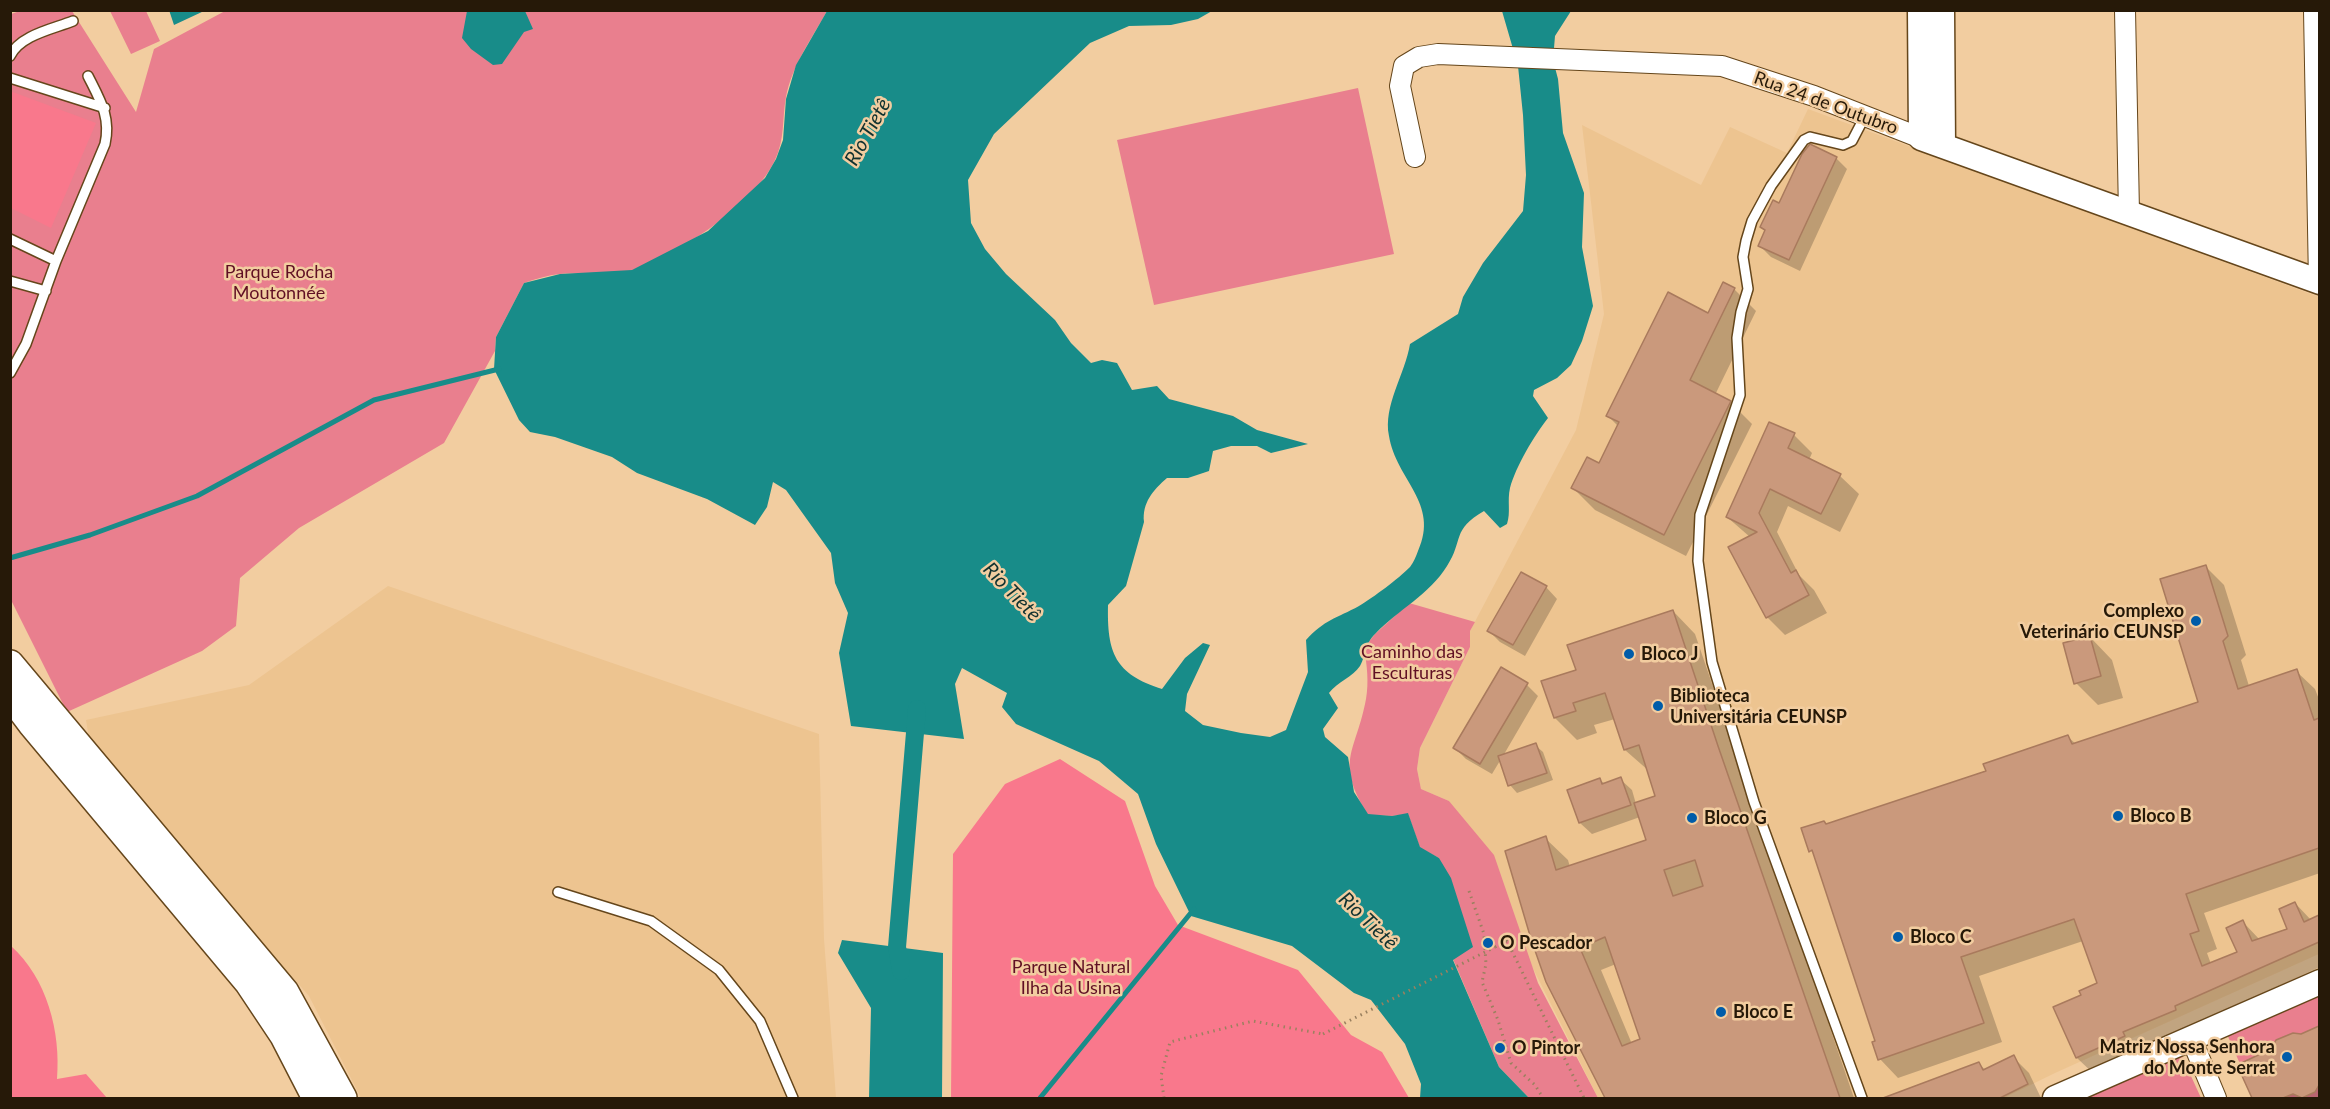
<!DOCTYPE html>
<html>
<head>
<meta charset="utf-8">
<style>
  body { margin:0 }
  #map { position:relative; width:2330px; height:1109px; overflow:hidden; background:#f2cda0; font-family:Lato,sans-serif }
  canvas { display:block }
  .frame { position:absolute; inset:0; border:12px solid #261908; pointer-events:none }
</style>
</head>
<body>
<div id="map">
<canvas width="2330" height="1109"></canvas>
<div class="frame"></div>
</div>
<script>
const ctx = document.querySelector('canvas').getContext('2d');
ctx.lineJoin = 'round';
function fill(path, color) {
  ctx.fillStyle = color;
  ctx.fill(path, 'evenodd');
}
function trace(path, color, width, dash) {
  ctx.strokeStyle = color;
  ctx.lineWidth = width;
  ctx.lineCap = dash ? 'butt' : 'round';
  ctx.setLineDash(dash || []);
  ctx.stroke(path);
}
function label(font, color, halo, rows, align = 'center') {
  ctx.font = font + ' Lato,sans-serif';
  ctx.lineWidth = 5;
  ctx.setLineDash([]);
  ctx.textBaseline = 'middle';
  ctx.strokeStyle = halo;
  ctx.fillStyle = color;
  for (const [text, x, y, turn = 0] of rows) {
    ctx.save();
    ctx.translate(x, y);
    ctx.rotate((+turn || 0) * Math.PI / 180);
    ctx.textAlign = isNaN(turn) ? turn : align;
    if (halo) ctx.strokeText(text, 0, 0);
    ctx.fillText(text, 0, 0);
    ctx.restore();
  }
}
const built = new Path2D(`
  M1808 109 2319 297V954L2055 1073 2004 1098H1598L1449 801 1421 789 1417 769 1420 748 1470 647V631L1576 430 1604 314 1582 125 1701 185 1730 127 1787 153Z
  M388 586 819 734 824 939 836 1098H361L309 996 91 750 86 720 249 685Z`);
const green = new Path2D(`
  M20 11H72L136 112 154 49 225 11H827C812 38 792 66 786 97 782 119 785 139 775 160 754 205 680 253 633 270 611 278 583 272 560 274 548 275 536 279 524 283L496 337 495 351 444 443 299 528 240 578 236 626 202 651 67 712 11 600V14Z
  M110 11H146L160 41 131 54Z
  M1358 88 1394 254 1154 305 1117 140Z
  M1409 603 1475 622 1470 631V647L1420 748 1417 769 1421 789 1449 801 1494 855 1538 983 1598 1098H1529L1499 1067 1453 959 1439 858 1420 848 1408 814 1392 816 1368 815C1334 760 1356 753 1366 699 1369 682 1367 665 1364 648L1375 634Z
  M2319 992V1097L2255 1098 2226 1032Z
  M2181 1054 2201 1098H2083Z`);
const forest = new Path2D(`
  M10 91 96 123 51 228 11 208Z
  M1060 759 1125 801 1155 886 1178 925 1298 970 1351 1035 1382 1052 1409 1098H951L953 854 1005 784Z
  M11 946C47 978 61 1032 57 1079L86 1074 107 1098H11Z`);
const water = new Path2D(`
  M169 10H204V11L174 25Z
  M467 11H525L533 29 524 32 502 64 493 65 471 49 462 38Z
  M827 11H1212L1198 19 1171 25 1129 26 1090 43 994 134 968 180 971 223 985 249 1006 274 1055 320 1071 343 1091 363 1102 360 1117 363 1132 390 1157 386 1169 399 1233 416 1257 430 1308 444 1271 453 1257 446H1231L1213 451 1209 471 1188 478H1167C1153 490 1142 503 1144 522L1126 586 1108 605C1107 653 1115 674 1162 689L1185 658 1203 643 1210 645 1187 694 1185 711 1203 725 1241 733 1270 737 1286 730 1308 672 1306 640C1324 620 1337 618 1359 606 1374 597 1398 579 1410 567 1414 562 1416 556 1418 551 1440 503 1396 480 1389 436 1383 405 1405 375 1410 344L1458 314 1463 297 1483 263 1523 211 1526 175 1523 115 1518 66 1502 11H1571L1555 36 1553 60 1558 79 1563 133 1584 193 1582 247 1593 306 1582 341 1571 365 1557 378 1534 390 1533 396 1548 418C1534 436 1516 466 1510 488 1507 501 1511 512 1507 524L1500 528 1484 511C1451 530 1464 540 1447 566 1430 594 1398 610 1376 633 1363 646 1367 653 1360 666 1353 677 1337 682 1329 693L1338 708 1323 729 1325 737 1348 757 1354 792 1368 814 1392 816 1408 813 1420 847 1439 858 1451 878 1473 947 1453 960 1499 1067 1529 1098H1420L1421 1084 1405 1044 1371 1000 1354 993 1292 946 1191 916 1156 844 1138 794 1099 761 1016 724 1002 707 1007 693 962 668 955 684 964 739 851 726 839 653 848 613 835 583 831 553 786 490 773 482 767 507 755 525 707 499 637 473 612 457 555 437 530 432 519 420 494 369 496 337 524 283 560 274 632 270 708 231 765 178 776 159 783 140 786 99 796 65Z
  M842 940 943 953 942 1098H869L871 1008 838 953Z`);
const shadow = new Path2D(`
  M1836 158 1847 169 1800 271 1771 257 1759 245 1780 205Z
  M1724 284 1734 289 1756 311 1715 395 1730 402 1752 424 1686 556 1595 510 1573 488 1600 465 1619 427 1608 416 1709 315Z
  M1794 435 1812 453 1809 460 1840 476 1859 494 1840 532 1788 506 1777 532 1799 575 1814 590 1827 613 1785 635 1767 617 1750 537 1727 517Z
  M2205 566 2224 585 2246 655 2241 660 2249 686 2296 671 2315 689 2320 702V873L2204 913 2217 949 2207 953 2211 964 2239 952 2243 922 2260 940 2288 930 2295 903 2311 920 2320 916V967L2193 1025 2096 1076 2077 1058 2055 1008 2083 995 2099 984 2083 941 1979 976 2002 1042 1898 1078 1880 1059 1874 1043 1877 1042 1815 855 1811 851 1827 825 1987 772 2068 737 2076 744 2200 703ZM2284 957 2254 971V968Z
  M1546 587 1557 599 1525 656 1500 642 1489 631Z
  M1673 611 1695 634 1854 1098H1607L1548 981 1545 838 1568 860 1570 867 1648 841 1640 817 1592 834 1580 823 1600 780 1605 784 1620 779 1632 790 1636 804 1657 797 1649 771 1625 750 1615 719 1594 725 1597 733 1577 740 1555 718 1578 671ZM1616 964 1642 1040 1632 1044 1601 970Z
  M2090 637 2112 660 2123 698 2098 705 2076 683Z
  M1527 685 1538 696 1503 756 1535 745 1543 752 1553 780 1517 793 1510 785 1501 759 1492 774 1466 759 1455 748Z
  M2320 1027V1098H2254L2239 1066Z
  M2013 1057 2029 1073 2041 1098H1889L1888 1096 1979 1063 1985 1070Z`);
const stream = new Path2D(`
  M10 558 90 535 197 496 374 400 499 369
  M1040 1098 1194 909`);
const canal = new Path2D(`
  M901 971 897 947 917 709`);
const building = new Path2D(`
  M1810 144 1837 157 1789 260 1758 246 1765 230 1760 227 1773 200 1779 203 1802 154Z
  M1723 282 1735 288 1690 380 1731 401 1664 535 1571 488 1587 457 1599 463 1619 422 1606 416 1668 292 1708 313Z
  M1769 422 1795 433 1788 448 1841 474 1821 514 1770 489 1759 513 1791 573 1796 570 1809 595 1766 618 1728 547 1757 532 1726 517Z
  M2206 565 2228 636 2223 641 2238 689 2297 669 2314 720 2319 718V848L2186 894 2199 931 2190 934 2202 966 2237 952 2226 928 2243 920 2252 941 2287 929 2279 909 2295 902 2304 922 2319 915V942L2175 1006 2176 1010 2123 1032 2125 1036 2076 1058 2053 1007 2081 995 2079 991 2097 983 2074 919 1961 957 1984 1023 1878 1060 1872 1042 1875 1041 1812 850 1809 852 1801 828 1824 821 1826 824 1986 771 1983 764 2068 735 2072 744 2198 702 2160 579Z
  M1521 572 1547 586 1513 645 1487 631Z
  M1673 610 1718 746 1840 1098H1605L1546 982 1531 939 1505 851 1546 836 1556 870 1646 840 1634 803 1655 796 1639 745 1624 750 1605 693 1573 703 1576 711 1554 718 1541 681 1576 670 1567 645ZM1695 860 1703 886 1673 896 1664 870ZM1605 937 1640 1039 1622 1046 1580 948Z
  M2090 636 2101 676 2074 684 2063 643Z
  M1501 667 1528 683 1480 764 1453 748Z
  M1536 743 1547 773 1508 786 1498 756Z
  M1621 777 1631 805 1579 823 1567 790 1600 778 1602 784Z
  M2319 1026V1085L2315 1092 2302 1098 2293 1094 2283 1098H2252L2237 1065 2271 1049 2276 1040 2293 1033 2301 1034Z
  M2014 1055 2028 1084 2000 1098H1883L1979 1062 1983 1070Z`);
const path = new Path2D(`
  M1469 891 1484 934 1486 964 1482 982 1498 1020 1511 1063 1535 1085 1543 1098
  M1495 947 1507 941 1584 1098
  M1164 1098 1161 1076 1170 1042 1253 1021 1323 1034`);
const service = new Path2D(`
  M10 56C20 35 53 29 73 21
  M10 78 105 108
  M10 239 56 261
  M10 281 46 291
  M10 373 26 344 56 261 105 144C111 117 100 100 88 76
  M558 892 651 921 719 970 760 1021 793 1098
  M1862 1098 1754 802 1712 662 1698 561 1700 515 1740 395 1737 338 1741 312 1748 289 1743 257 1746 241 1752 221 1771 186 1804 140 1810 137 1843 145 1852 141 1865 116`);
const minor = new Path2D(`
  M2125 10 2129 213
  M2314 10 2319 282
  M1415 157 1400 86 1404 66 1419 57 1438 54 1722 66 1814 96 1921 138
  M2191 1038 2216 1098`);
const tertiary = new Path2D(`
  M1920 10 1921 138 2320 282
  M1942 10 1943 145
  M2055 1098 2320 982`);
const secondary = new Path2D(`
  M10 664 285 992 343 1098
  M10 695 31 723 248 982 284 1036 316 1098`);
const pathBridge = new Path2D(`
  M1323 1034 1495 947`);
const markers = [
  [2196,621,6,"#005ca9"],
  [1629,654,6,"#005ca9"],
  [1658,706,6,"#005ca9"],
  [2118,816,6,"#005ca9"],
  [1692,818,6,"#005ca9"],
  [1898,937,6,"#005ca9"],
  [1488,943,6,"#005ca9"],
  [1721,1012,6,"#005ca9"],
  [1500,1048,6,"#005ca9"],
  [2287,1057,6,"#005ca9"]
];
const streetNames = [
  ["Rua 24 de Outubro",1826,103,20]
];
const parkNames = [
  ["Parque Rocha",279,272],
  ["Moutonnée",279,293],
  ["Caminho das",1412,652],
  ["Esculturas",1412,673],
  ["Parque Natural",1071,967],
  ["Ilha da Usina",1071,988]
];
const poiNames = [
  ["Complexo",2184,611,"right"],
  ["Veterinário CEUNSP",2184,632,"right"],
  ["Bloco J",1641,654],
  ["Biblioteca",1670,696],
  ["Universitária CEUNSP",1670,717],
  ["Bloco B",2130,816],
  ["Bloco G",1704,818],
  ["Bloco C",1910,937],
  ["O Pescador",1500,943],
  ["Bloco E",1733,1012],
  ["Matriz Nossa Senhora",2275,1047,"right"],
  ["do Monte Serrat",2275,1068,"right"],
  ["O Pintor",1512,1048]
];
const waterNames = [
  ["Rio Tietê",868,132,-61],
  ["Rio Tietê",1012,592,46],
  ["Rio Tietê",1368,921,44]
];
fill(built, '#edc490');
fill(green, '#e97f8e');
fill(forest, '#f9788c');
fill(water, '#188c89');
fill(shadow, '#0003');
trace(stream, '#188c89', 5);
trace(canal, '#188c89', 18);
fill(building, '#ca997c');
trace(building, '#a97a5d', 1.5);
trace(service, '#65461b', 12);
trace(minor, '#65461b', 22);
trace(tertiary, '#65461b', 27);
trace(secondary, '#65461b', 30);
trace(path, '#9b805f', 3, [1.5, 4.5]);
trace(service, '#fff', 9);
trace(minor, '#fff', 20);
trace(tertiary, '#fff', 24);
trace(secondary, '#fff', 27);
trace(pathBridge, '#9b805f', 3, [1.5, 4.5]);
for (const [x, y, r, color] of markers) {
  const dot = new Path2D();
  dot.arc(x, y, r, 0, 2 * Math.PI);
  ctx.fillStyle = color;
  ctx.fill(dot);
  trace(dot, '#f2cda0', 2);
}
label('18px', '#261908', '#f2cda0', streetNames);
label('18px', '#600f24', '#f2cda0', parkNames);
label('bold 18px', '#261908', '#f2cda0', poiNames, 'left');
label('italic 20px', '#113230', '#f2cda0', waterNames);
</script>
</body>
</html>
